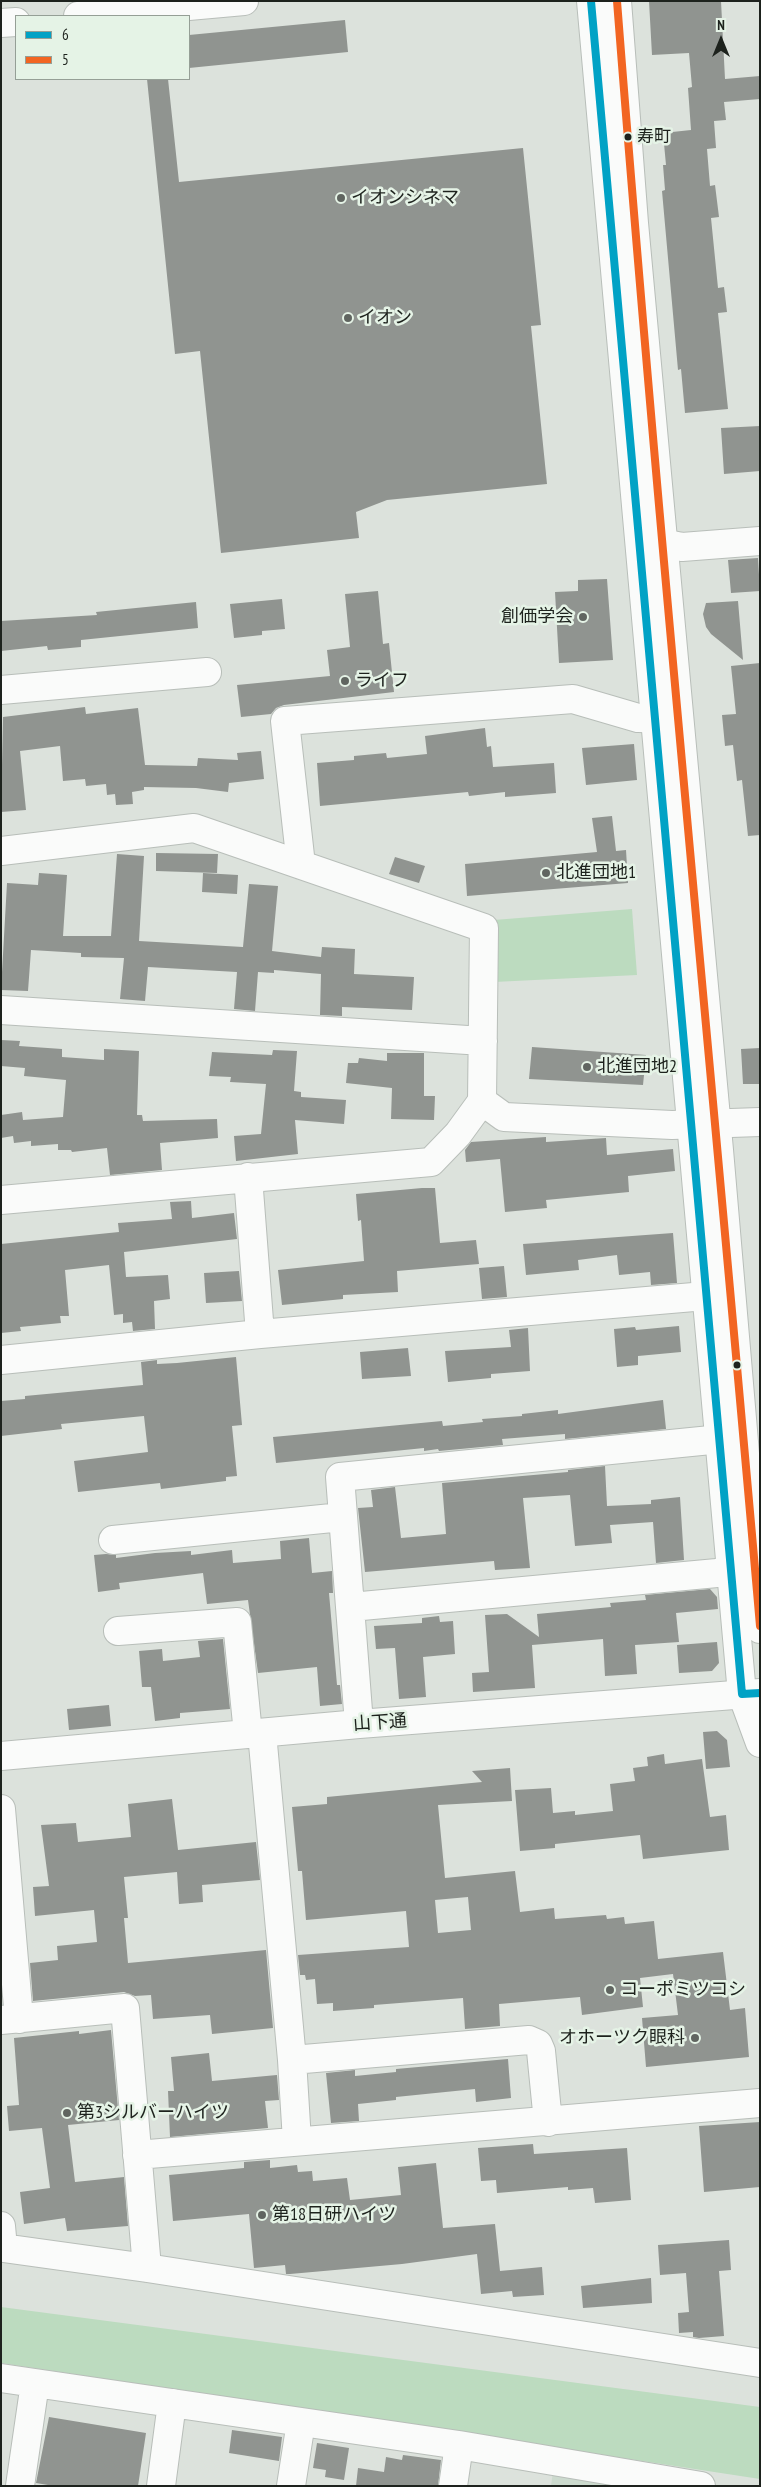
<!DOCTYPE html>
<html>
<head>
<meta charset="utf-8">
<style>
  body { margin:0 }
  #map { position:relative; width:761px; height:2487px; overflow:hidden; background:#dce2dc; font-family:"PT Sans Narrow",sans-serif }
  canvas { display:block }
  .frame { position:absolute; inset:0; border:2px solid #1d221d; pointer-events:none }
  .legend { position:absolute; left:15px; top:15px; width:175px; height:65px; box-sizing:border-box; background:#e5f3e6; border:1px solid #959f96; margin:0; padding:6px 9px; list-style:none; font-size:15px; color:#1d221d }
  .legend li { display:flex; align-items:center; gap:10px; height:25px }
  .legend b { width:25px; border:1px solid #959f96 }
  .north { position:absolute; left:696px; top:15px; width:50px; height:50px; -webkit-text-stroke:4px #e5f3e6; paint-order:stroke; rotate:0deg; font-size:14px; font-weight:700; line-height:20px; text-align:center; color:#1d221d }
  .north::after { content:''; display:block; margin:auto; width:18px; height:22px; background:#1d221d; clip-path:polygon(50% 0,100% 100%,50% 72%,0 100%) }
</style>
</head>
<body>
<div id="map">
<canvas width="761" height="2487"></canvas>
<div class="frame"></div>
<ul class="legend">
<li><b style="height:6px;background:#01a2c5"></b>6</li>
<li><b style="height:6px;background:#f26522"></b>5</li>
</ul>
<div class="north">N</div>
</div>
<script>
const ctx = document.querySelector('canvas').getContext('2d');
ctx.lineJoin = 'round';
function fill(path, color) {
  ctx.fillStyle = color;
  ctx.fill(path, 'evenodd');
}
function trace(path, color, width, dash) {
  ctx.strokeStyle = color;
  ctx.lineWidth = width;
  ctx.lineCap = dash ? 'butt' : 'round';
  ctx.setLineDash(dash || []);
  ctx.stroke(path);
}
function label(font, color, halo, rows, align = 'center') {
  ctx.font = font + ' "PT Sans Narrow","Noto Sans JP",sans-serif';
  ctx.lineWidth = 5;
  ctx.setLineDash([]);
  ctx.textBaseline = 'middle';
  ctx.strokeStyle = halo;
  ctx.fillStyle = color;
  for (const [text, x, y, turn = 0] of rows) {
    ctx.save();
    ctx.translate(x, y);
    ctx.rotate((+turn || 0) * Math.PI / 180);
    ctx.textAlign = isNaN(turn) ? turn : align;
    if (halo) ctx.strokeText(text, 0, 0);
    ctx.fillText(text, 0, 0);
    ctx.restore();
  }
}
const built = new Path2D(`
  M553 2471 648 2486H551Z`);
const green = new Path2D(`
  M632 909 637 975 494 982V920Z
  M1 2307 760 2407V2479L1 2363Z`);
const building = new Path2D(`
  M649 1H721L725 79 760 76V99L724 102 726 120 714 121 716 148 707 149 710 186 715 185 719 217 711 218 718 288 724 287 727 312 718 313 728 409 685 413 681 369 678 370 662 191 665 190 663 165H666L663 133 691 130 688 88 692 87 689 53 652 55Z
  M345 20 348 52 189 68V35Z
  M147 79H168L179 182 523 148 541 325 531 326 547 484 387 500 356 512 359 538 221 553 200 351 175 354Z
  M760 426V471L724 474 721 428Z
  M758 558 760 591 731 593 728 560Z
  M607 579 613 660 559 663 555 592 578 591V580Z
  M378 591 383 644 389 643 394 692 284 705 276 708 271 714 241 717 237 685 330 676 327 650 350 647 345 594Z
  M282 599 285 629 262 631V635L234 638 230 604Z
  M738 601 743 660 711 634 706 627 703 614 706 603Z
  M196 602 198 628 81 640V647L48 650 47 646 1 651V621L97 615 96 612Z
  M760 663V835L748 836 742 780 737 781 733 745 725 746 722 715 736 714 731 666Z
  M85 707 86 714 138 708 145 765 197 766 198 758 238 760 237 753 261 751 264 779 229 783 228 792 196 788 144 787V790L132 792 133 804 116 805 115 794 107 795 106 784 86 786 85 779 63 781 60 746 20 751 26 810 1 812 3 717Z
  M485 728 487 747 491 746 493 767 554 763 556 793 505 797V792L469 796 468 792 320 806 317 763 354 760V756L386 753 387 758 427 754 425 736Z
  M634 744 637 780 586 785 582 748Z
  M612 816 616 851 626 850 628 883 467 896 465 864 597 852 592 818Z
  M156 853 218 854 217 873 156 871Z
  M117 854 144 856 139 941 243 947 249 884 278 886 272 951 321 957 322 947 355 949 354 974 414 977 412 1010 342 1007V1016L320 1015 321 974 274 970V973L258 972 255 1011 234 1009 237 972 148 967 145 1001 120 999 124 958 81 957V953L31 950 28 991 1 990 7 883 38 885 39 873 67 875 63 936H111Z
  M395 857 425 866 419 883 389 874Z
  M203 873 238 875 237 894 202 892Z
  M1 1040 20 1041 19 1046 62 1049V1057L104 1060V1049L139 1051 137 1115H142L143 1121 217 1119 218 1138 160 1143 162 1170 110 1175 107 1148 72 1152 71 1150H58V1144L31 1146V1141L14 1143 13 1136 1 1138V1115L22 1112 23 1120 63 1117 66 1080 24 1076 25 1068 1 1066Z
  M532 1047 646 1055 643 1085 529 1079Z
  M760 1048V1084H743L741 1049Z
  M273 1050 297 1051 294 1091 301 1092V1097L346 1100 344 1124 295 1120 298 1154 236 1161 234 1136 261 1134 266 1084 230 1082 231 1077 209 1076 212 1052 272 1055Z
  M387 1053H424V1096H435L434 1120 391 1119 392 1088 346 1083 348 1063H358L359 1058 387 1061Z
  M546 1137V1142L606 1138 607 1155 673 1149 675 1171 628 1176 629 1192 546 1200 547 1208 505 1212 500 1159 466 1162 465 1150 471 1142Z
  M422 1188H435L440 1243 476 1240 479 1264 397 1271 398 1292 343 1295V1299L282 1305 278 1270 364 1261 361 1220 358 1221 356 1194Z
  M191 1201 192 1218 234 1213 237 1239 124 1252 126 1277 168 1275 170 1299 154 1301 155 1329 133 1331 132 1322 123 1323V1314L114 1315 109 1265 65 1270 69 1316H60L61 1323 20 1327 21 1331 1 1333V1244L119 1232 118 1223 172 1219 170 1202Z
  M673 1233 677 1283 651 1285 650 1272 619 1275 617 1255 578 1260 579 1270 526 1275 523 1244Z
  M504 1266 507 1297 482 1299 479 1268Z
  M239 1271 242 1301 206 1303 204 1273Z
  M679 1326 681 1352 638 1356V1365L617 1367 614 1329 635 1327 636 1330Z
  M528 1328 530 1371 491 1374V1378L448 1382 445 1351 511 1347 509 1330Z
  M408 1348 411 1376 362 1379 360 1352Z
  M236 1357 242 1425 232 1426 237 1476 226 1477V1481L161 1489 160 1483 78 1492 74 1461 148 1452 144 1416 61 1424 62 1429 1 1436V1401L25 1399V1396L143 1385 141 1362 157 1360V1364L177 1363Z
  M663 1400 666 1429 565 1439V1434L502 1439 503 1445 439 1451 438 1449 424 1451V1448L276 1463 273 1437 442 1421 443 1426 483 1422 482 1419 522 1416V1414L558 1410V1414Z
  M605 1466 607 1506 651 1504V1500L680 1497 684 1560 656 1563 653 1522 610 1525 612 1543 575 1546 570 1495 523 1498 530 1568 495 1570 494 1561 365 1572 358 1508 373 1507 371 1490 395 1487 401 1538 446 1534 442 1483 568 1472V1470Z
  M309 1538 312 1573 332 1571 333 1593H329L337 1685H340L342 1704 320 1706 317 1667 258 1673 248 1600 207 1604 203 1573 119 1583 120 1589 98 1592 94 1555 106 1554 116 1555V1558L155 1553 191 1551V1555L232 1550 233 1563 281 1559 280 1541Z
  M710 1589 717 1597 718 1609 676 1613 679 1642 635 1645 637 1674 605 1676 603 1639 532 1645 535 1688 473 1692 472 1673 489 1672 485 1615 507 1614 539 1637 537 1614 611 1607 610 1603 646 1600 645 1595Z
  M439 1616 440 1622 453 1621 455 1654 423 1657 426 1697 399 1699 395 1648 376 1649 374 1626 422 1623V1618Z
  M223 1639 230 1709 180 1713V1718L155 1721 151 1687H142L139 1651 162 1649 163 1661 200 1657 198 1641Z
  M717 1642 719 1663 712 1671 679 1673 677 1645Z
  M109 1705 111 1726 69 1730 67 1709Z
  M717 1731 727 1740 730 1767 706 1769 703 1732Z
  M664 1754 665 1764 702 1759 710 1817 726 1815 729 1850 643 1859 640 1835 555 1844V1848L520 1851 515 1790 551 1788 553 1813 575 1811V1815L613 1811 610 1784 635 1781 633 1768 648 1766 647 1757Z
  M510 1768 512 1801 438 1805 445 1878 515 1871 520 1912 554 1908 555 1919 606 1915 607 1919 624 1917 625 1924 654 1921 658 1959 723 1952 730 2010 745 2008 749 2057 646 2067 642 2018 678 2015 673 1974 640 1978 643 2007 582 2015 580 1997 499 2004 500 2026 465 2029 463 1998 374 2005V2008L333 2011V2003L317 2004 315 1979 306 1980 305 1975H300L298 1955 409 1947 406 1911 306 1920 302 1871H298L292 1807 327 1804V1797L482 1782 472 1771ZM468 1897 471 1930 438 1933 435 1900Z
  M172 1799 178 1850 256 1842 260 1880 202 1885 203 1902 179 1904 177 1872 124 1877 128 1918H124L128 1963 266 1950 273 2028 212 2034 210 2015 153 2019 151 1995 135 1996 124 1992 33 2001 30 1963 58 1960 57 1946 97 1942 94 1910 35 1916 33 1887 49 1886 41 1825 76 1823 78 1842 131 1837 128 1804Z
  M111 2030 119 2120 68 2125 75 2182 124 2177 128 2226 67 2231 65 2218 24 2224 20 2192 50 2188 42 2128 9 2131 7 2106 19 2105 14 2038 79 2031V2034Z
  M209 2053 212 2081 277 2075 279 2100 265 2101 268 2128 170 2137 168 2091H174L171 2057Z
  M508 2059 511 2098 476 2102 475 2089 396 2097V2100L358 2104 359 2121 331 2123 326 2073 355 2070V2076L396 2072V2069Z
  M760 2122V2187L704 2192 699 2126Z
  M533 2144 534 2154 627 2148 631 2200 595 2203 593 2188 568 2190V2187L497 2193 496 2180 481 2181 478 2148Z
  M270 2160V2168L297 2165 298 2172 312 2171 313 2181 347 2178 350 2200 401 2195 398 2167 436 2163 443 2228 495 2224 500 2271 542 2267 544 2295 513 2297 512 2291 481 2294 477 2254 402 2264 290 2274H286L285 2265 254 2268 249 2214 173 2221 169 2175 244 2168V2162Z
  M729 2240 731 2270 719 2271 724 2336 699 2338 693 2337V2332L679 2333 678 2313 689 2312 686 2273 660 2275 658 2245Z
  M651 2278 652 2303 583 2308 581 2286Z
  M49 2417 146 2433 138 2486H54L36 2483Z
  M232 2430 282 2437 279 2461 229 2453Z
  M317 2443 349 2448 344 2480 325 2477 326 2470 313 2468Z
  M403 2455 441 2460 438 2486H356L358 2468 384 2472 386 2457 402 2460Z`);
const minor = new Path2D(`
  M78 16 244 1
  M1 23 16 22
  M642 539 682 547 760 541
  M1 690 207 672
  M1 851 194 828 484 928 482 1101 504 1117 672 1125 760 1122
  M301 865 285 721 573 699 638 718 678 719
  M1 1010 483 1041
  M248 1177 260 1334
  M1 1200 431 1162 458 1134 482 1101
  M1 1360 260 1334 729 1294
  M113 1540 342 1517
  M351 1607 717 1573 731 1570
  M118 1631 237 1622 248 1734
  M359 1724 340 1477 721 1439
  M262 1733 292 2060 297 2141
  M1 1756 359 1724 760 1693
  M1 1809 19 2019
  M1 2020 125 2008 147 2268
  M292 2060 529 2040 538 2044 541 2051 548 2122
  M137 2155 760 2103
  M1 2226 3 2248 147 2268 760 2363
  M1 2378 459 2445 701 2486
  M20 2486 35 2383
  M161 2486 172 2403
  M291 2486 301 2422
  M453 2486 459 2445`);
const major = new Path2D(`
  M591 1 742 1694 760 1743
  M617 1 634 223 719 1150 760 1629`);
const bus1 = new Path2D(`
  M591 1 742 1694 760 1693`);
const bus2 = new Path2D(`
  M617 1C659 543 713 1084 760 1626`);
const markers = [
  [628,137,4.5,"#1d221d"],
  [341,198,5,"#606560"],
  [348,318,5,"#606560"],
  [583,617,5,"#606560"],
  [345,681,5,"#606560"],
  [546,873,5,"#606560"],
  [587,1067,5,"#606560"],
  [737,1365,4.5,"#1d221d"],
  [610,1990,5,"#606560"],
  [695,2038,5,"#606560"],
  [67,2113,5,"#606560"],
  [262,2215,5,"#606560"]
];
const busNames = [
  ["寿町",637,137]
];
const poiNames = [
  ["イオンシネマ",351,198],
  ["イオン",358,318],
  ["創価学会",573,617,"right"],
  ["ライフ",355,681],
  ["北進団地1",556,873],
  ["北進団地2",597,1067],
  ["コーポミツコシ",620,1990],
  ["オホーツク眼科",685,2038,"right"],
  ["第3シルバーハイツ",77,2113],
  ["第18日研ハイツ",272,2215]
];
const streetNames = [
  ["山下通",380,1723,-4]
];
fill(built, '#ccdace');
fill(green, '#bcdbbf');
fill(building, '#909490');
trace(minor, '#b8beb9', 30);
trace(major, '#b8beb9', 30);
trace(minor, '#fafbfa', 28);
trace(major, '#fafbfa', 28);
trace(bus1, '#01a2c5', 8);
trace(bus2, '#f26522', 8);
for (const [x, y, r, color] of markers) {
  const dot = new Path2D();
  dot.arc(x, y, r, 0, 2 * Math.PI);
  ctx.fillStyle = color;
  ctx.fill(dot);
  trace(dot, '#e5f3e6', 2);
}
label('17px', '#1d221d', '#e5f3e6', busNames, 'left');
label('18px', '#1d221d', '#e5f3e6', poiNames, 'left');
label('18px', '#1d221d', '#e5f3e6', streetNames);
</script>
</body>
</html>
